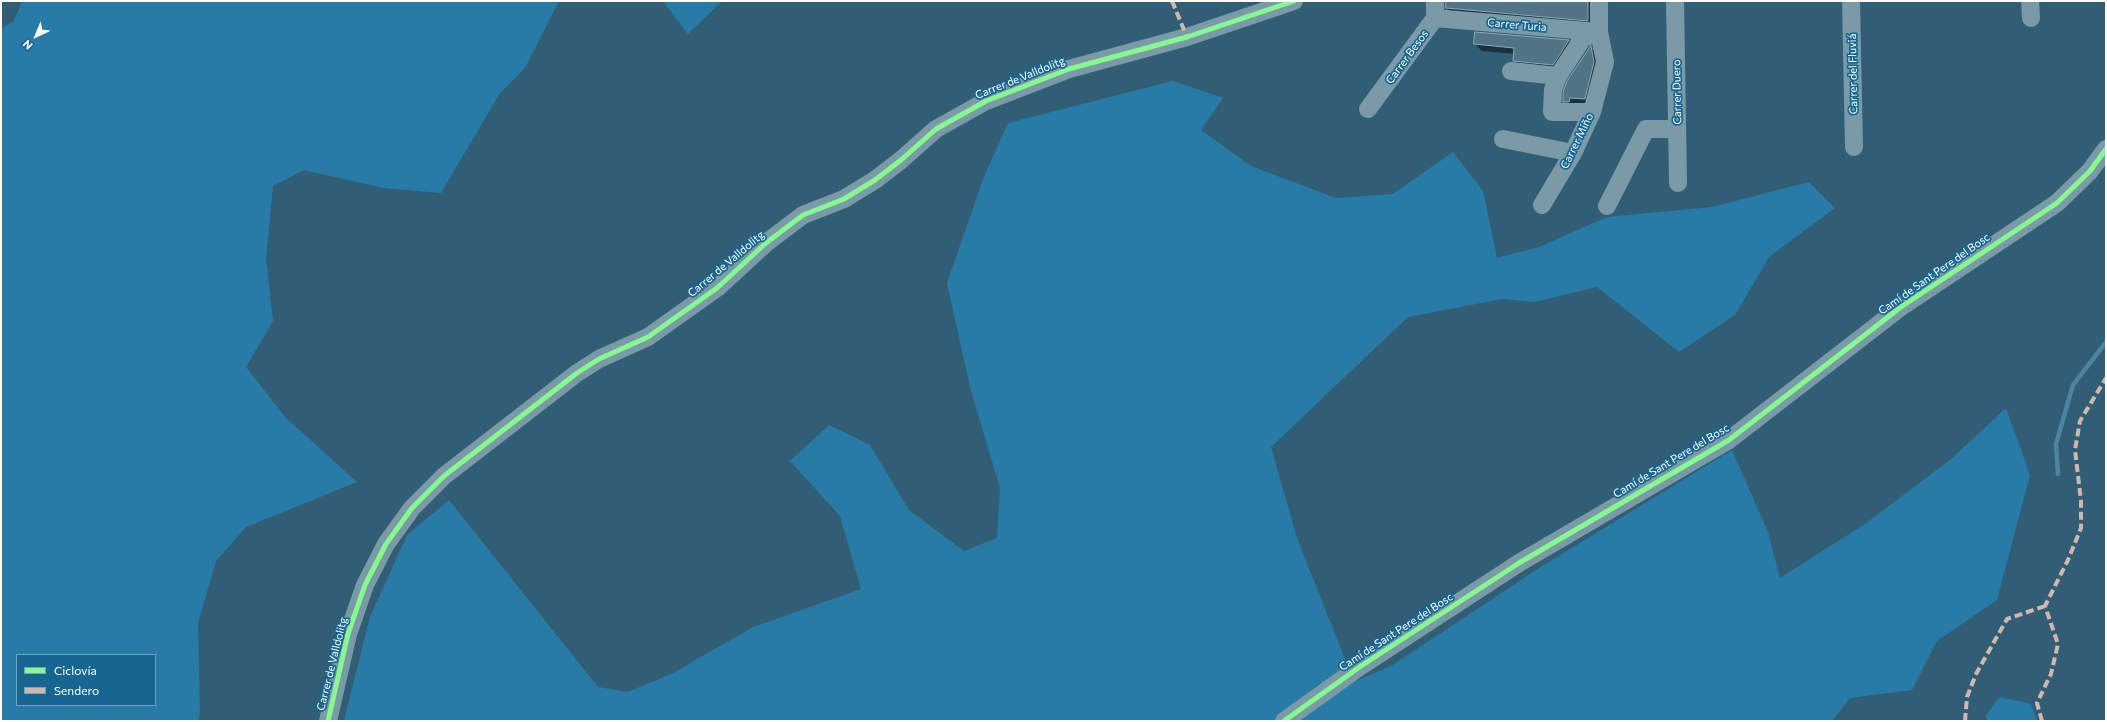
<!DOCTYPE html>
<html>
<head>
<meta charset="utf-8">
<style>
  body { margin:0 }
  #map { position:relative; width:2107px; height:722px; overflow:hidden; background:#325e75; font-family:Commissioner,sans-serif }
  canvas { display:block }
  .frame { position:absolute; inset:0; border:2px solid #fff; pointer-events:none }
  .legend { position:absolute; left:16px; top:654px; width:140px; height:52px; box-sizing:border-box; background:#166691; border:1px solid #73a3bd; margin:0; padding:5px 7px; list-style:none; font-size:12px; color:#fff }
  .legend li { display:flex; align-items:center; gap:8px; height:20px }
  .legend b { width:20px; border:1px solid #73a3bd }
  .north { position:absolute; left:16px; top:16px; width:40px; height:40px; -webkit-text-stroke:3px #166691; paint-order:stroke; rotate:224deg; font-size:11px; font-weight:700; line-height:16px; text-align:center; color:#fff }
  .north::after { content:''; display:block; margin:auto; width:14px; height:18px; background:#fff; clip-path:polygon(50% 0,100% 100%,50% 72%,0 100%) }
</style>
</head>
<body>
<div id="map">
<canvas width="2107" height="722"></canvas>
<div class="frame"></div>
<ul class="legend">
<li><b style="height:5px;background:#87f88f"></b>Ciclovía</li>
<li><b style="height:5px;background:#d1b7ad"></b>Sendero</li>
</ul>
<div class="north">N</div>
</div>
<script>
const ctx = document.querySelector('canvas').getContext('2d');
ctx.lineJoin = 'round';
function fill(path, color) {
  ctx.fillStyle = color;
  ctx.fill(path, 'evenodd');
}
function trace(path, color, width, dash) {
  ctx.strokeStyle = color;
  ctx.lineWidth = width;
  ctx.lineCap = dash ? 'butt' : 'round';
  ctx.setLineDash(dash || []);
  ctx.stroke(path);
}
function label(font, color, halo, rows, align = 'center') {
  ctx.font = font + ' Commissioner,sans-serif';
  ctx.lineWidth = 3.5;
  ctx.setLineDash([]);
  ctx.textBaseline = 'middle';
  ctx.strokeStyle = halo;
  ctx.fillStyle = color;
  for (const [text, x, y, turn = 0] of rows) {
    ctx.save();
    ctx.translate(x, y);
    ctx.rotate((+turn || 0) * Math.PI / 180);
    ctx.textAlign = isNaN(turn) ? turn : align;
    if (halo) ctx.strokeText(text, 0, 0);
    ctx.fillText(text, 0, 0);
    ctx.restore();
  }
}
const green = new Path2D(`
  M22 1H559L525 68 500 93 441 193 384 188 304 170 273 186 266 259 273 321 246 367 286 418 357 482 246 527 216 561 198 623 200 713 198 721H1V29L14 21ZM17 655H155V705H17Z
  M663 1H722L688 34Z
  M1173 81 1223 98 1201 130 1251 166 1336 198 1393 194 1453 152 1483 191 1497 258 1539 247 1607 217 1712 207 1809 182 1835 208 1769 257 1735 315 1679 352 1597 287 1534 302 1502 299 1408 317 1271 447 1297 538 1354 682 1391 666 1539 568 1732 450 1768 532 1780 578 1865 524 1950 460 2006 408 2030 475 1997 600 1937 641 1912 690 1850 698 1832 721H344L370 617 407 535 449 500 598 687 628 692 673 673 753 627 861 589 840 516 790 461 829 425 870 445 909 510 964 551 997 538 1000 488 971 391 947 283 983 179 1008 123Z
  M2000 697 2031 704 2037 721H1987L1986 715Z`);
const shadow = new Path2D(`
  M1447 1H1603L1598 30 1457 18 1447 8Z
  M1475 33 1569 41 1576 48 1560 72 1522 68 1514 60 1515 54 1482 51 1475 44Z
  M1591 48 1598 55 1592 106 1571 108 1564 101Z`);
const stream = new Path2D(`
  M2058 474 2056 444 2073 385 2106 342`);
const building = new Path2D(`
  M1446 1H1588V21L1446 8Z
  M1475 32 1569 40 1553 65 1513 61 1514 48 1474 44Z
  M1591 46 1594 62 1585 99 1570 98 1569 102H1563V92L1567 81Z`);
const street = new Path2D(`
  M1675 1 1678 183
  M1851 1 1854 147
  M2030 1 2031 18
  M1435 18 1599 32
  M1511 71 1558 76
  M1368 109 1435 18V1
  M1592 112H1552L1553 90 1558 76 1583 38 1599 32
  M1503 139 1573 153
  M1542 205 1573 153 1592 112 1605 62 1599 32V1
  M1607 206 1646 129H1677
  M328 721 348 634 365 585 386 544 412 508 444 476 577 373 599 359 648 337 717 288 766 243 803 215 844 199 875 180 901 160 936 129 986 101 1069 69 1187 37 1294 1
  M1284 721 1361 666 1519 563 1729 440 1901 307 2057 203 2090 171 2106 149`);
const quiet = new Path2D(`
  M1172 1 1187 37
  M1965 721 1967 697 1976 674 2007 619 2045 606
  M2042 721 2037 703 2051 674 2058 644 2045 606 2068 560 2081 528V501L2075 450 2080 421 2106 378`);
const cycleway = new Path2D(`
  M328 721 348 634 365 585 386 544 412 508 444 476 577 373 599 359 648 337 717 288 766 243 803 215 844 199 875 180 901 160 936 129 986 101 1069 69 1187 37 1294 1
  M1284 721 1361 666 1519 563 1729 440 1901 307 2057 203 2090 171 2106 149`);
const streetNames = [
  ["Carrer Turia",1517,25,5],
  ["Carrer Besos",1407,57,-54],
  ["Carrer del Fluviá",1853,74,-91],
  ["Carrer de Valldolitg",1020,78,-22],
  ["Carrer Duero",1677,92,-91],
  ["Carrer Miño",1577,141,-64],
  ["Carrer de Valldolitg",726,264,-40],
  ["Camí de Sant Pere del Bosc",1934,274,-35],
  ["Camí de Sant Pere del Bosc",1671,461,-31],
  ["Camí de Sant Pere del Bosc",1396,632,-33],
  ["Carrer de Valldolitg",332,664,-76]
];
fill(green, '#287ba6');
fill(shadow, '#0007');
trace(stream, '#4d84a1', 4.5);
fill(building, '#517486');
trace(building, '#8fa9b6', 1);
trace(street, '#7a9aa8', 18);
trace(quiet, '#d1b7ad', 4, [8, 4]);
trace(cycleway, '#87f88f', 5);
label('11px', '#fff', '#166691', streetNames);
</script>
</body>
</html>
